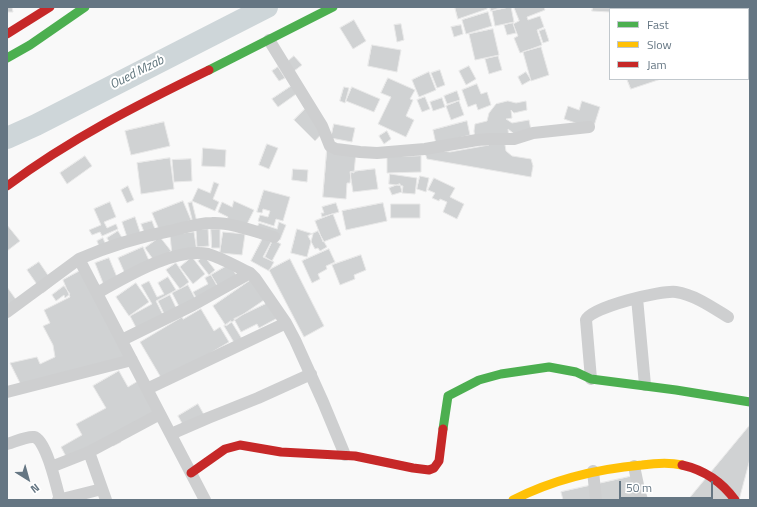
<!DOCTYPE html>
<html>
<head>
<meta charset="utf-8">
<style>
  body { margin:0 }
  #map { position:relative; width:757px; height:507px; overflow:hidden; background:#f9f9f9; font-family:"Titillium Web",sans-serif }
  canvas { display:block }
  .frame { position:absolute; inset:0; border:8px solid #657683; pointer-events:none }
  .legend { position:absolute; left:609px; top:8px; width:140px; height:72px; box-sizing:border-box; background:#fff; border:1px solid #c1c8cd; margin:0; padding:5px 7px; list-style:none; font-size:12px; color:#657683 }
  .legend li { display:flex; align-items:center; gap:8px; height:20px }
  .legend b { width:20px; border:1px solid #c1c8cd }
  .north { position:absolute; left:8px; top:459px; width:40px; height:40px; -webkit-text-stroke:3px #fff; paint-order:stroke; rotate:143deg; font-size:11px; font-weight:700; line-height:16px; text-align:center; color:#657683 }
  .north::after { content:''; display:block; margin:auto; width:14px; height:18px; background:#657683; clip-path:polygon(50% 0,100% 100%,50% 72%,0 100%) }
  .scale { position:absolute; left:619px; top:481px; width:94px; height:18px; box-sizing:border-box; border:2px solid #657683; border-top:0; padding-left:5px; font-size:12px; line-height:14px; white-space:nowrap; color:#657683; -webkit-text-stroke:3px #fff; paint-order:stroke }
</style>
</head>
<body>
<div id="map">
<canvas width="757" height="507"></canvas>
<div class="frame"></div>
<ul class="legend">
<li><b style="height:5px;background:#4caf50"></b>Fast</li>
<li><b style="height:5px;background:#ffc107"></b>Slow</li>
<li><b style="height:5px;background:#c62828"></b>Jam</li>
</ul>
<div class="north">N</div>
<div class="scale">50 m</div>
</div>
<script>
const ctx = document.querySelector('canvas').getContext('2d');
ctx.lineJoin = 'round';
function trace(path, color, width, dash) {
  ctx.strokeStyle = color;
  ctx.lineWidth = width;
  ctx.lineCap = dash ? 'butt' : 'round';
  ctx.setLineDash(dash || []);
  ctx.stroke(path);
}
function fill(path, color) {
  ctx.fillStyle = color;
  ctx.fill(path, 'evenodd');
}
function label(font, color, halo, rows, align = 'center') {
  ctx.font = font + ' "Titillium Web",sans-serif';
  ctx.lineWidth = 4;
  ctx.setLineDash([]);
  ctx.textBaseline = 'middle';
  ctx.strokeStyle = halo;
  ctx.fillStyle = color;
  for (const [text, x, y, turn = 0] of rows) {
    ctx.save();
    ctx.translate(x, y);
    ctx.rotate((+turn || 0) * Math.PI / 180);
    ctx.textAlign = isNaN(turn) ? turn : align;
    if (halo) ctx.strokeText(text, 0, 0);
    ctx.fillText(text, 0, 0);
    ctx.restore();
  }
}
const river = new Path2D(`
  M7 138 36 125 267 7`);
const building = new Path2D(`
  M7 7H12L13 12H7Z
  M455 7H487V9L458 19Z
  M490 7H502L491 11Z
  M511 7 514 22 495 26 492 11Z
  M514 7H544L545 10 527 17 528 20 540 16 544 27 537 30 542 45 520 53 514 38 518 36 513 24 519 21Z
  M593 7H624L623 9H610V12L592 11Z
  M658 7H672L670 9H660Z
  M488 12 492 26 466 34 462 20Z
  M354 20 366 41 353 49 340 28Z
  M513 23 516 33 507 35 504 25Z
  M401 24 404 40 397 42 394 25Z
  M461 25 463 34 454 37 451 27Z
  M493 29 499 55 475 60 469 34Z
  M545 29 549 41 543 43 539 31Z
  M372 45 401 50 397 72 368 66Z
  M541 47 549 75 531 81 523 52Z
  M294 56 302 65 294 71 287 62Z
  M498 56 502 70 489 74 485 59Z
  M469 66 476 79 466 85 459 71Z
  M278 67 285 78 279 81 272 71Z
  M440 70 445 85 437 88 431 73Z
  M429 72 436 90 419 97 412 80Z
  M526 72 531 80 522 85 518 77Z
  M388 78 415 90 410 99 413 100 406 116 414 120 406 137 378 124 391 97 381 93Z
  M627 79H661L631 89Z
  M477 84 481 94 487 92 491 105 478 110 476 104 468 107 462 90Z
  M293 85 299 92 278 107 272 99Z
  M344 87 349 88 345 103 340 101Z
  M352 87 380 99 374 112 346 101Z
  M457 91 460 100 447 104 444 96Z
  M425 97 430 109 422 112 417 100Z
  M442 98 445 107 433 111 430 102Z
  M459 101 464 115 451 120 446 106Z
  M508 101 516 103 526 101 527 110 514 113 511 110 512 118 506 119 512 123 529 120 532 135 518 137 508 129 509 139 505 145 506 151 512 156 531 159 533 166 531 177 427 159 425 153 429 149 450 152 489 145 475 138 474 131 475 124 487 121 489 113 496 104Z
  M582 101 600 107 593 129 564 119 568 106 579 110Z
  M305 109 326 129 315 141 294 120Z
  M467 121 470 135 436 144 433 130Z
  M164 122 170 146 131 155 125 131Z
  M334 124 355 128 352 142 331 138Z
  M387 131 391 139 384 144 379 136Z
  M267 144 278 148 269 169 259 165Z
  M203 148 226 150 225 167 202 166Z
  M327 150 356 152 354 173 351 172 350 183H347L346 199 323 197Z
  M85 156 92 166 67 184 60 173Z
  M421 156V172L387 173V157Z
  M170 158 174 189 141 194 137 163Z
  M191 159 192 181 174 182 172 160Z
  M293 169 308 170 307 182 292 180Z
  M375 169 378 189 353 192 350 172Z
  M390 174 417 178 415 194 402 193 403 186 389 184Z
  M420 176 429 178 426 192 417 189Z
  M434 178 455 188 450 197 464 204 457 219 443 212 447 202 440 199 439 201 432 198 435 193 428 190Z
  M214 182 219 184 213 199 219 202 215 211 192 201 198 188 210 193Z
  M400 184 402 192 392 195 389 188Z
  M128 186 134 200 127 203 121 190Z
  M264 190 290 197 283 221 276 219 274 226 258 221 260 215 268 217 270 211 263 209 262 213 257 212Z
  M183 201 191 220 160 232 152 213Z
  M234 201 254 210 244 230 226 221 228 217 218 212 222 202 232 207Z
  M110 202 116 217 104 222 107 228 116 224 118 229 102 236 100 232 92 235 89 230 101 225 94 209Z
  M192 202 197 222 193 223 188 203Z
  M336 203 339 212 322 217 321 213H324L322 207Z
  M383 203 387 221 346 230 342 211Z
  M391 204H420V218H391Z
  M333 214 341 235 323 242 315 221Z
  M135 217 141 235 128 240 122 222Z
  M152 221 155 229 144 232 141 224Z
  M279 222 286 225 280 240 256 230 259 223 277 229Z
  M7 225 20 241 7 251Z
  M208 229 209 246 197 247 196 230Z
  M211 229H220V248H212Z
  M297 229 313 234 307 257 291 253Z
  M118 231 124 241 112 247 107 238Z
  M318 231 327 247 320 251 318 248 315 249 308 236Z
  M194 232 197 252 172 255 170 235Z
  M223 232 245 234 242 255 220 253Z
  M160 237 171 251 155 262 145 248Z
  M103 238 107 248 101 251 97 241Z
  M263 238 271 242 263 257 274 262 269 271 251 261Z
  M273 240 281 244 272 261 265 257Z
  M143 247 151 265 126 276 118 258Z
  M329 249 335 262 326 266 327 269 318 274 320 279 312 283 302 261Z
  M361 255 366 270 354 275 355 279 340 285 332 265Z
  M204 256 215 270 209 275 198 261Z
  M192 257 205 274 193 284 180 267Z
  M109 258 119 282 105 288 95 263Z
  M290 259 324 326 304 337 269 270Z
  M39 262 54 284 43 293 27 270Z
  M176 263 189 282 180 289 166 270Z
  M230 264 241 284 223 294 211 275Z
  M87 267 136 362 23 389 10 363 37 357 40 364 55 357 53 345 43 326 50 323 44 310 70 297 63 280Z
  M211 275 221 293 200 304 193 292 208 284 205 278Z
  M258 275 267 298 226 326 213 306Z
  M168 277 176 290 156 301 166 321 140 335 130 316 152 304 141 285 149 281 157 297 164 294 158 283Z
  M136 283 149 302 129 316 116 297Z
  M188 285 198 304 182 312 172 293Z
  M64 286 70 294 65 298 64 295 56 301 52 295Z
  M7 287 17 301 7 308Z
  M170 295 179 314 167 320 158 301Z
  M274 300 283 315 259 328 257 324 241 332 234 319Z
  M201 309 214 331 220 327 229 342 163 381 140 342 182 317 183 319Z
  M231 321 242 339 235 344 224 326Z
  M119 371 128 387 143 378 161 410 116 435 121 442 113 446 108 438 70 464 61 447 82 435 76 424 106 408 93 386Z
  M198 404 207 420 187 432 178 416Z
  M750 425V459L739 500H688Z
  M633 476 638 500H563L561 492Z`);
const street = new Path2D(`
  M269 40 322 126 330 146 336 149 360 152 377 153 425 149 477 140 491 139H514L533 133 589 127
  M79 259C109 246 138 237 170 231 183 228 198 223 212 223 231 222 256 232 274 237
  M97 293C126 277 174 247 208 254 222 258 237 267 250 273L255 278 286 323 295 340 323 402 345 455
  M637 298 645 385
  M7 312 79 259 205 500
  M122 340 193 305 250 273
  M591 379 586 320C591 307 662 290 676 292 695 295 712 307 728 317
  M147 389 286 323
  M7 392 132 360
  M171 434 208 418 258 398 311 374
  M7 444C15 442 26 436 34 437 46 439 57 488 60 500
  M89 452 106 500
  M634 466 639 490 642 500
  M51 467 89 452 160 414
  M593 471 596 500
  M58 500 102 489`);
const fast = new Path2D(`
  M728 7 730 9
  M7 58 30 45 85 7
  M209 70 333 7
  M443 429 448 396 479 380 501 374 549 367 576 372 591 379 676 390 750 402`);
const slow = new Path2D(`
  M513 500C554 479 597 469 642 465 656 463 669 462 682 465`);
const jam = new Path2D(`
  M748 28 750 30
  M7 34 50 7
  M7 186C70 139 139 104 209 70
  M682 465C704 470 722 482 735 500
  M191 473 225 449 240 445 281 452 355 456 413 468 429 470 434 468 439 461 443 429`);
const waterNames = [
  ["Oued Mzab",137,73,-27]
];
trace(river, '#ced6d9', 22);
fill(building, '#d0d2d3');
trace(building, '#e8e8e8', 1);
trace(street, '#cecfd0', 12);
trace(fast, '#4caf50', 9);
trace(slow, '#ffc107', 9);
trace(jam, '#c62828', 9);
label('italic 13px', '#60757c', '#fff', waterNames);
</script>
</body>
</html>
